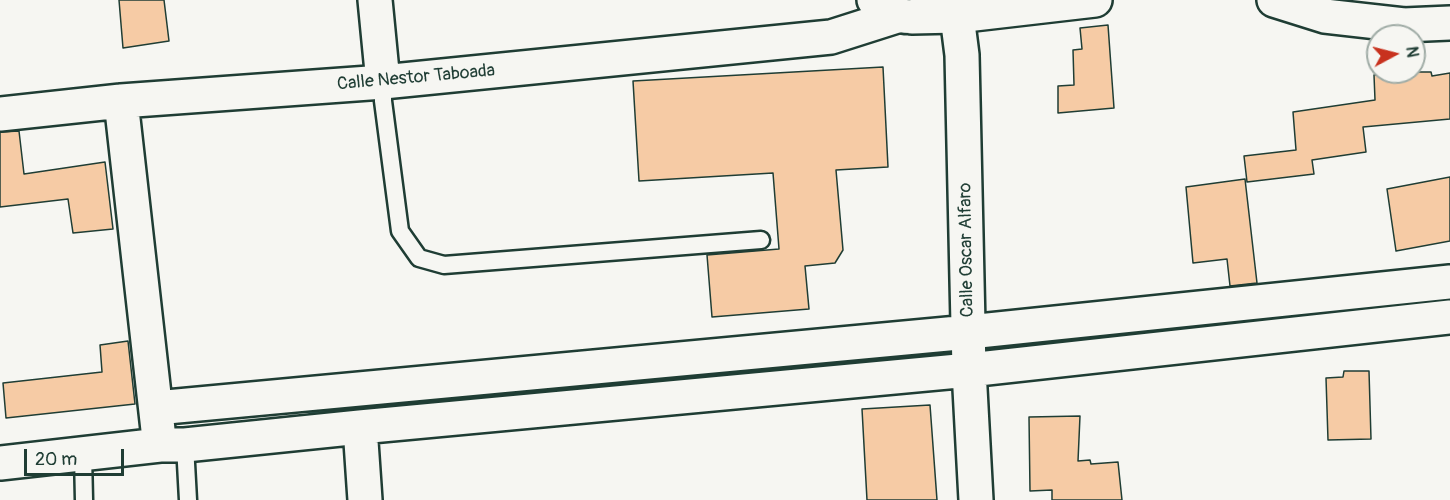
<!DOCTYPE html>
<html>
<head>
<meta charset="utf-8">
<style>
  body { margin:0 }
  #map { position:relative; width:1450px; height:500px; overflow:hidden; background:#f6f6f2; font-family:Pangolin,sans-serif }
  canvas { display:block }
  .north { position:absolute; left:1366px; top:24px; width:60px; height:60px; box-sizing:border-box; background:#f6f6f2; border:2px solid #a0aca6; border-radius:50%; rotate:83deg; font-size:16px; font-weight:700; line-height:24px; text-align:center; color:#1f3d34 }
  .north::after { content:''; display:block; margin:auto; width:21px; height:27px; background:#c8321e; clip-path:polygon(50% 0,100% 100%,50% 72%,0 100%) }
  .scale { position:absolute; left:24px; top:449px; width:100px; height:27px; box-sizing:border-box; border:3px solid #1f3d34; border-top:0; padding-left:8px; font-size:18px; line-height:21px; white-space:nowrap; color:#1f3d34; -webkit-text-stroke:4px #f6f6f2; paint-order:stroke }
</style>
</head>
<body>
<div id="map">
<canvas width="1450" height="500"></canvas>
<div class="north">N</div>
<div class="scale">20 m</div>
</div>
<script>
const ctx = document.querySelector('canvas').getContext('2d');
ctx.lineJoin = 'round';
function trace(path, color, width, dash) {
  ctx.strokeStyle = color;
  ctx.lineWidth = width;
  ctx.lineCap = dash ? 'butt' : 'round';
  ctx.setLineDash(dash || []);
  ctx.stroke(path);
}
function fill(path, color) {
  ctx.fillStyle = color;
  ctx.fill(path, 'evenodd');
}
function label(font, color, halo, rows, align = 'center') {
  ctx.font = font + ' Pangolin,sans-serif';
  ctx.lineWidth = 4.5;
  ctx.setLineDash([]);
  ctx.textBaseline = 'middle';
  ctx.strokeStyle = halo;
  ctx.fillStyle = color;
  for (const [text, x, y, turn = 0] of rows) {
    ctx.save();
    ctx.translate(x, y);
    ctx.rotate((+turn || 0) * Math.PI / 180);
    ctx.textAlign = isNaN(turn) ? turn : align;
    if (halo) ctx.strokeText(text, 0, 0);
    ctx.fillText(text, 0, 0);
    ctx.restore();
  }
}
const stream = new Path2D(`
  M312 410 715 377`);
const building = new Path2D(`
  M119 0H164L169 41 123 48Z
  M1108 25 1114 108 1058 113V86L1074 85 1073 50 1082 49 1080 28Z
  M883 67 888 167 836 170 843 250 835 263 805 266 809 309 712 317 707 255 779 249 773 173 639 181 633 81Z
  M1404 72H1431L1432 76 1450 73V119L1363 127 1366 152 1312 160 1314 174 1247 182 1244 156 1296 150 1293 112 1375 100 1374 75Z
  M19 131 24 174 105 162 113 229 73 233 68 199 0 207V132Z
  M1450 177V241L1396 251 1387 189Z
  M1245 179 1257 283 1230 286 1227 259 1193 263 1186 187Z
  M128 341 135 404 6 418 3 383 102 372 100 345Z
  M1344 371H1369L1371 439 1328 440 1326 378 1343 377Z
  M930 405 937 500H867L862 409Z
  M1080 416 1078 461 1090 460 1091 464 1118 462 1122 500H1052V490L1030 491 1029 417Z`);
const lane = new Path2D(`
  M383 82V101L400 231 419 258 444 265 761 240
  M185 445 188 500
  M83 455 84 500`);
const street = new Path2D(`
  M375 0 383 82
  M955 0 962 55 969 370 976 500
  M121 101 158 430
  M0 114 121 101 383 82 831 37 897 16
  M156 408 969 332 1450 282
  M360 427 365 500
  M0 463 160 445H185L360 427 969 370 1450 317`);
const secondary = new Path2D(`
  M874 0C890 16 912 23 933 9
  M1274 0 1325 16 1404 25 1450 23
  M912 17 957 16 1095 0`);
const streetNames = [
  ["Calle Nestor Taboada",416,78,-5],
  ["Calle Oscar Alfaro",967,250,-91]
];
trace(stream, '#579298', 10);
fill(building, '#f6cba5');
trace(building, '#1f3d34', 1.5);
trace(lane, '#1f3d34', 21);
trace(street, '#1f3d34', 38);
trace(secondary, '#1f3d34', 38);
trace(lane, '#f6f6f2', 16);
trace(street, '#f6f6f2', 33);
trace(secondary, '#f6f6f2', 33);
label('18px', '#1f3d34', '#f6f6f2', streetNames);
</script>
</body>
</html>
